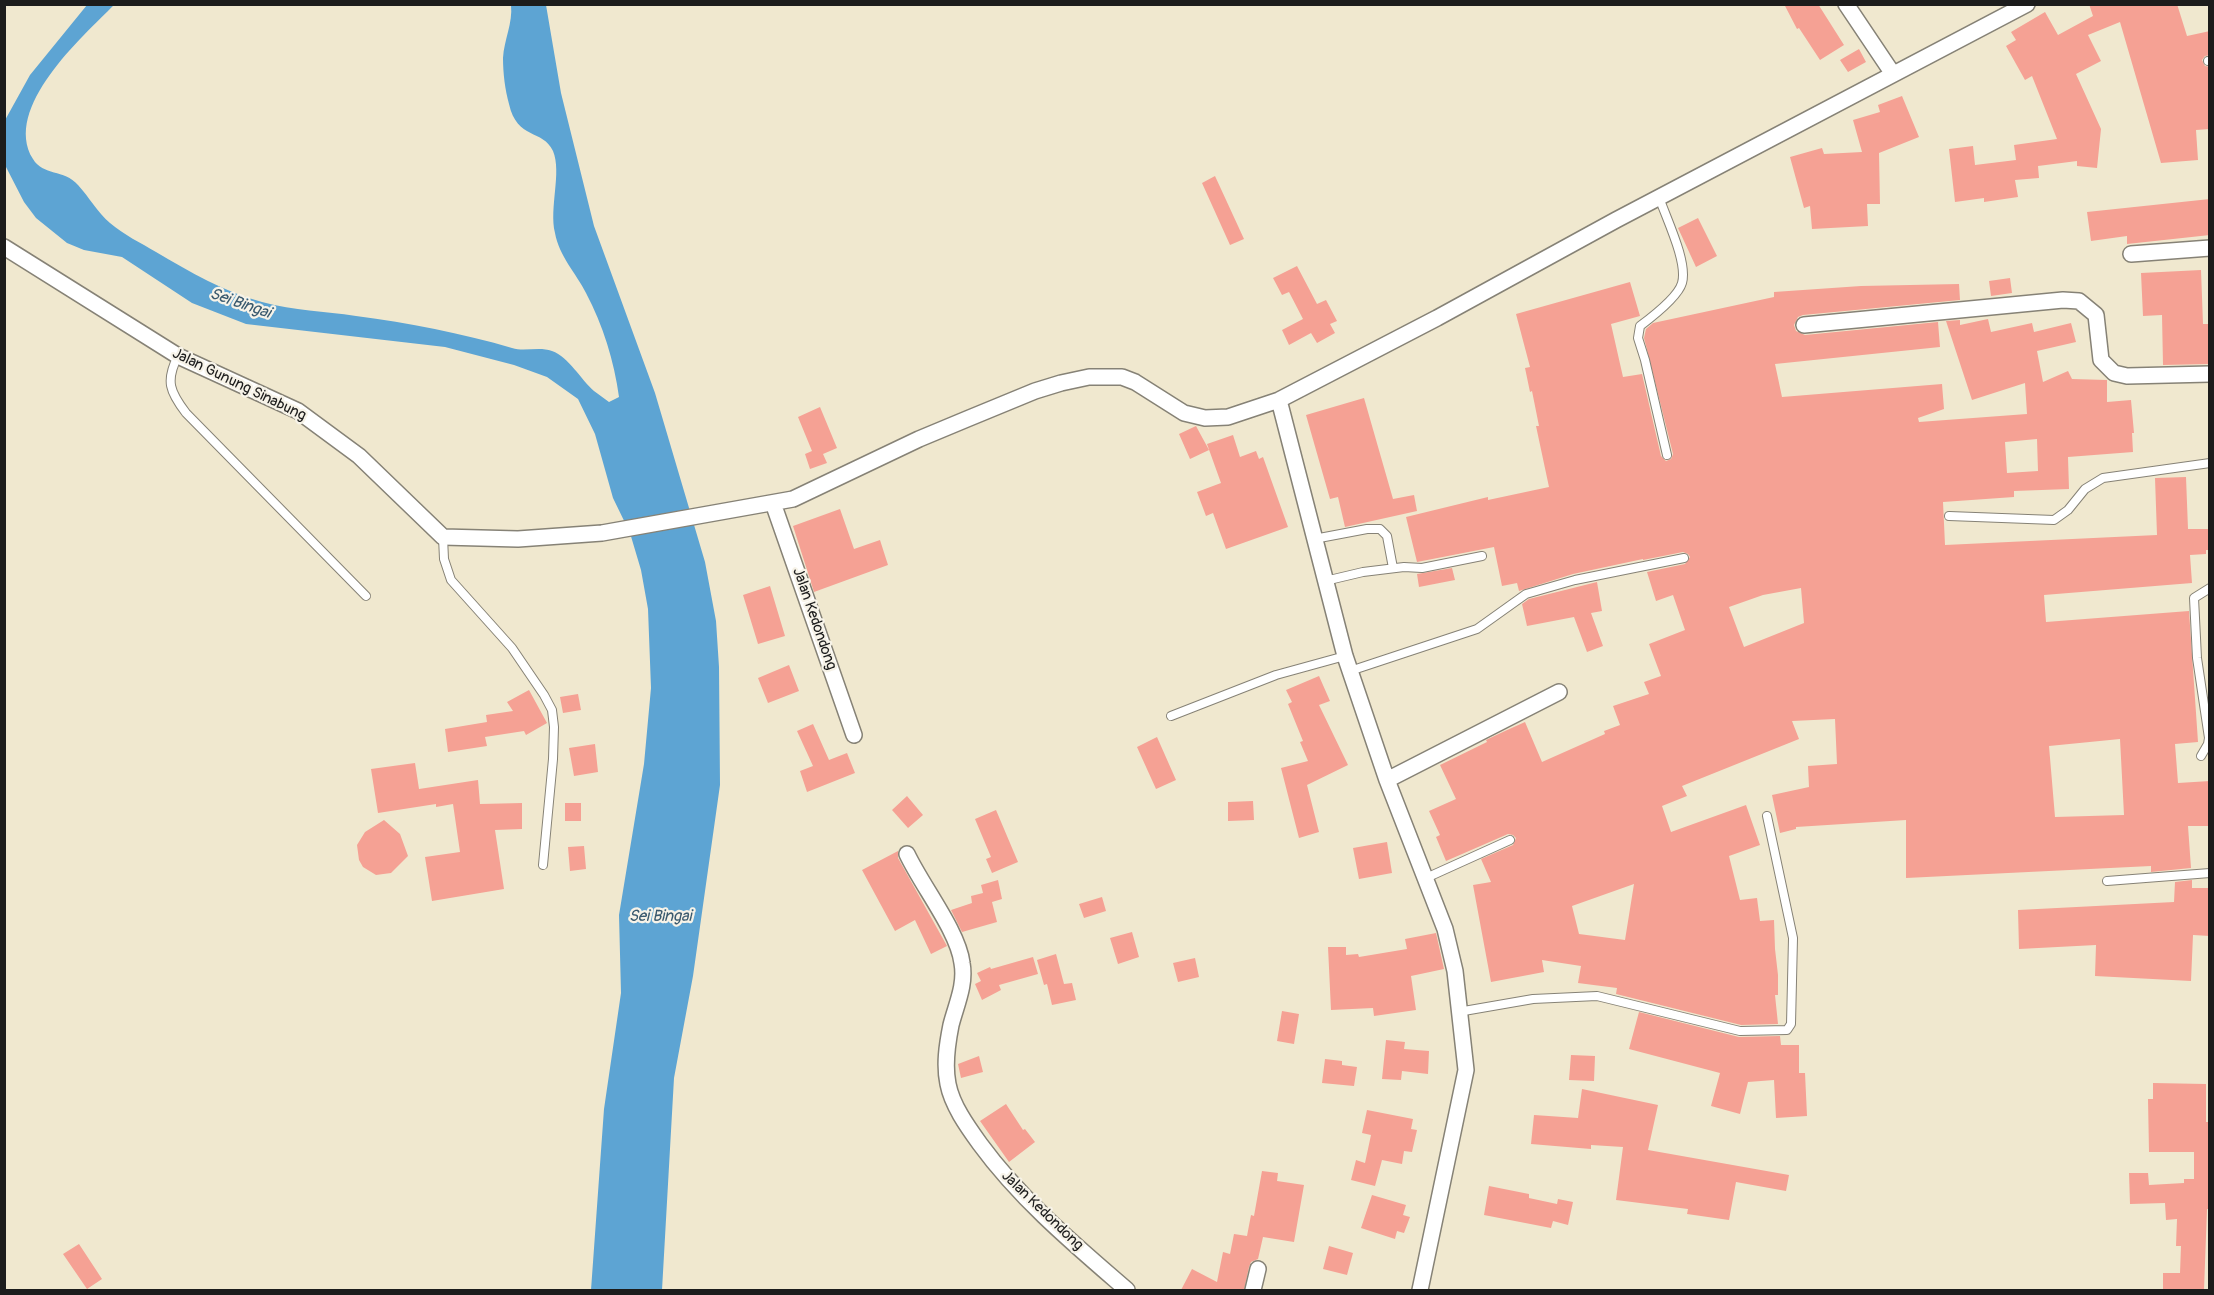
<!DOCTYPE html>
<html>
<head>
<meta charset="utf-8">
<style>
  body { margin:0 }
  #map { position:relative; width:2214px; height:1295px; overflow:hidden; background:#f0e8cf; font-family:Pangolin,sans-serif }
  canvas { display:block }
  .frame { position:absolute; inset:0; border:6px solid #1c1c1c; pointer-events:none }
</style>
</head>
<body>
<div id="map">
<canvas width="2214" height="1295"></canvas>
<div class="frame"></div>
</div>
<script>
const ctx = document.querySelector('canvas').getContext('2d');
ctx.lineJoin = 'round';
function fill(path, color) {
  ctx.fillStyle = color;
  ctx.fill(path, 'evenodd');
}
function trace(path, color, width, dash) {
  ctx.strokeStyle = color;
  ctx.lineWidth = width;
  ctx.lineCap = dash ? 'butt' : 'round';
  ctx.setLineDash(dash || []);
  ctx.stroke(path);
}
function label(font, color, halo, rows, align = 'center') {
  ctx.font = font + ' Pangolin,sans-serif';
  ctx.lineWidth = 4.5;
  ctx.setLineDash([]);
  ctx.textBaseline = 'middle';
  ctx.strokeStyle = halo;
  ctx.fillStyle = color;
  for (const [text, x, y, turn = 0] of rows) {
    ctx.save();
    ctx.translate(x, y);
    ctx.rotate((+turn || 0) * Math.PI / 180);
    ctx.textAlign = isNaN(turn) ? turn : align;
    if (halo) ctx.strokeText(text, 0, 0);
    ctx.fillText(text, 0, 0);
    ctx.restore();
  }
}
const water = new Path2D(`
  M87 5H114C82 37 2 108 33 159 43 176 64 169 78 185 89 197 98 213 110 223 124 235 141 243 156 252 190 272 224 292 262 302 295 311 324 311 356 316 409 323 461 333 512 348 525 352 539 346 552 351 569 357 581 380 594 391 599 395 604 398 609 402L619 397C614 361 603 325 586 293 576 273 559 256 555 233 549 207 562 173 553 151 543 129 517 140 509 104 505 90 503 73 503 58 504 40 513 23 511 5H546L561 93 594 226 655 393 705 562 716 621 719 667 720 785 693 976 674 1078 662 1290H591L604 1109 621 993 619 915 644 764 651 688 648 609 641 570 630 533 613 498 595 434 578 399 547 377 514 365 445 347 246 324 192 303 122 257 84 250 67 243 36 218 24 202 6 167 4 122 30 75Z`);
const building = new Path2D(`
  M1784 4H1818L1844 45 1820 60 1799 28 1797 29Z
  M2089 4H2177L2187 36 2210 31V55L2205 56 2202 60 2205 66 2210 67V129L2196 130 2198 160 2161 163 2120 22 2088 35 2101 61 2076 74 2101 129 2097 168 2077 166V161L2038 166 2039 178 2015 180 2018 197 1984 202V198L1955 202 1949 149 1973 146 1975 165 2016 160 2014 145 2057 139 2032 76 2025 80 2006 46 2016 40 2011 32 2045 12 2058 35 2093 16Z
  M1859 49 1866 62 1848 72 1840 60Z
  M1902 96 1919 137 1879 153 1880 204H1867L1868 226 1812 229 1810 206 1804 208 1790 157 1822 148 1824 154 1862 152 1853 120 1880 112 1878 105Z
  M1215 176 1244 239 1230 245 1202 183Z
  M2210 199V235L2127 244V236L2091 241 2087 212Z
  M1698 218 1717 256 1696 267 1678 228Z
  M1297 266 1317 304 1326 300 1337 321 1330 324 1335 333 1317 343 1311 333 1289 345 1282 330 1303 319 1289 292 1282 295 1273 278Z
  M2201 270 2203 324H2210V364L2163 365 2162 315 2143 316 2141 273Z
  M2010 278 2012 293 1991 296 1989 281Z
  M1630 282 1640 316 1611 324 1623 377 1642 374 1661 456 1666 461 1671 459 1673 454 1644 338 1646 329 1653 323 1774 297V292L1861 286 1959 284 1960 300 1803 315 1798 317 1794 325 1796 331 1805 335 1938 322 1940 347 1775 364 1782 397 1942 384 1944 409 1918 418 1919 422 2027 414 2025 383 1972 400 1946 321 1960 320V325L1988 319 1991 332 2032 323 2034 332 2071 323 2076 342 2037 351 2043 382 2068 371 2072 379 2107 380V402L2131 400 2134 433H2132L2133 452 2068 457 2069 489 2014 491V497L1943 502 1945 545 2157 535 2155 478 2186 477 2188 529H2210V550H2206V554L2190 555 2192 583 2044 595 2046 622 2189 611 2198 742 2175 744 2178 783 2210 781V826H2188L2191 868 2151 872V866L1906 878V820L1796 827V829L1780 833 1772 795 1809 787 1808 766 1837 764 1835 719 1792 721 1799 739 1682 786 1687 796 1662 806 1671 832 1746 805 1760 845 1729 856 1740 900 1757 898 1760 921 1774 920 1775 949 1778 975V995H1775L1778 1024 1741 1025 1616 994 1617 988 1578 983 1581 966 1542 960 1544 972 1491 982 1473 885 1491 882 1481 859 1513 845 1516 838 1513 835 1508 834 1446 861 1436 837 1440 835 1429 811 1456 799 1440 765 1487 742 1486 740 1505 731 1525 722 1542 762 1605 734 1604 731 1620 725 1613 706 1649 694 1644 682 1661 676 1649 644 1685 630 1673 595 1656 601 1647 572 1685 564 1690 557 1688 554 1683 552 1643 560V559L1573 574 1519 591 1517 583 1502 586 1494 547 1417 562 1406 517 1488 497V500L1549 487 1536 426H1539L1532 391 1530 392 1525 368 1530 367 1516 314ZM2037 439 2038 471 2007 473 2005 442ZM1801 588 1804 623 1744 647 1729 607 1763 595ZM2120 739 2124 815 2055 817 2049 746ZM1634 884 1625 940 1579 934 1572 906Z
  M1364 398 1393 499 1414 495 1417 511 1345 527 1338 497 1330 499 1306 415Z
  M820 407 837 448 823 454 827 463 810 469 805 454 812 451 798 417Z
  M1196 426 1209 450 1190 459 1179 434Z
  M1233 435 1240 457 1256 451 1259 459 1263 457 1288 527 1226 549 1213 513 1206 516 1197 492 1221 483 1207 444Z
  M840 509 854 549 880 540 888 565 814 592 793 526Z
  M1452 568 1455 580 1419 587 1417 574Z
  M1597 582 1602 611 1591 613 1603 646 1587 652 1574 617 1527 626 1522 604 1529 599Z
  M770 586 785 636 758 644 743 595Z
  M789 665 799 691 768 703 758 678Z
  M1319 676 1330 701 1319 705 1348 765 1307 785 1319 832 1299 838 1281 768 1308 761 1300 742 1303 741 1288 704 1292 702 1286 690Z
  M529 690 547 723 526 735 524 731 485 737 487 746 448 752 445 729 487 722 486 715 513 711 507 702Z
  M578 694 581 710 563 713 560 697Z
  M813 724 829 760 847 753 855 773 807 792 800 771 813 766 797 731Z
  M1157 737 1176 780 1156 789 1137 747Z
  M595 744 598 772 574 776 569 748Z
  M415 763 419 789 478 780 480 804 522 803V829L495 830 504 889 432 901 425 857 460 852 453 804 436 807V804L378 813 371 769Z
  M907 796 923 815 908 828 892 810Z
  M1253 801 1254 820 1228 821V802Z
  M565 803H581V821H565Z
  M996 810 1018 862 992 873 986 859 991 857 975 819Z
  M384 820 400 834 408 856 391 873 376 875 363 867 359 860 357 845 365 832Z
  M1387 842 1392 873 1359 879 1353 848Z
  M584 846 586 869 570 871 568 847Z
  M898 851V858L947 946 931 954 915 920 895 931 862 870Z
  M998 880 1002 899 992 902 997 922 962 932 951 910 972 903 971 896 983 893 981 885Z
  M2192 880V888H2210V936L2193 935 2191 981 2095 976 2096 945 2019 949 2018 910 2174 902 2175 882Z
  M1102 897 1106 911 1084 918 1079 904Z
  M1132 932 1139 957 1118 964 1110 938Z
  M1436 933 1444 969 1411 976 1416 1010 1374 1016 1373 1008 1331 1010 1328 947H1346V955L1358 954 1359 957 1407 949 1405 939Z
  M1056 954 1064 984 1072 983 1076 1000 1052 1005 1047 984 1044 985 1037 960Z
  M1033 957 1038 974 999 985 1001 990 982 1000 975 984 981 981 977 973 990 967 991 969Z
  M1195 958 1199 977 1178 982 1173 963Z
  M1282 1011 1299 1014 1294 1044 1277 1041Z
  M1639 1012 1739 1037 1780 1036 1781 1045H1799V1073H1805L1807 1116 1776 1118 1774 1080 1748 1082 1740 1114 1711 1106 1720 1073 1629 1049Z
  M1386 1040 1405 1042 1404 1049 1429 1051 1428 1074 1402 1071 1401 1080 1382 1079Z
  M1571 1055 1595 1056 1594 1081 1569 1080Z
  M979 1056 983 1072 961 1078 958 1064Z
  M1325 1059 1342 1061V1065L1357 1067 1354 1086 1322 1083Z
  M2153 1083 2206 1084V1122H2210V1209H2207L2204 1290H2163V1273H2180L2181 1246H2176L2177 1219 2166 1220 2165 1203 2130 1204 2129 1173H2148L2149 1185 2184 1183V1179H2194V1152H2149L2148 1099H2153Z
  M1582 1089 1658 1105 1648 1150 1789 1175 1786 1191 1736 1182 1729 1220 1687 1214 1688 1209 1616 1200 1623 1147 1591 1145V1149L1531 1144 1534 1115 1578 1118Z
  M1006 1104 1023 1130 1025 1129 1035 1142 1009 1162 980 1121Z
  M1367 1110 1413 1119 1411 1129 1417 1130 1412 1152 1404 1151 1402 1164 1382 1160 1375 1186 1351 1180 1356 1160 1365 1163 1371 1135 1362 1133Z
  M1262 1171 1278 1173 1277 1181 1304 1185 1294 1242 1263 1237 1258 1259 1251 1262 1249 1267 1244 1290H1181L1192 1269 1217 1282 1223 1252 1230 1254 1234 1234 1247 1236 1251 1215 1254 1216Z
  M1489 1186 1529 1194V1198L1557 1204 1558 1199 1573 1202 1568 1225 1553 1221 1551 1228 1484 1215Z
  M1372 1195 1406 1205 1403 1215 1410 1217 1404 1233 1397 1231 1395 1239 1361 1228Z
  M79 1244 102 1279 87 1289 63 1254Z
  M1329 1246 1353 1253 1347 1275 1323 1269Z`);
const service = new Path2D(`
  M2208 61H2210
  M1659 197C1666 218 1688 262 1682 283 1678 297 1652 317 1640 326L1638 338 1645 360 1667 455
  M178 356C165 381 170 392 186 413L366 596
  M1949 516 2054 520 2068 510 2085 489 2103 478 2210 463
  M443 537 444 559 451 580 512 648 544 695 552 710 554 727 553 759 543 865
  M1314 539 1367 529H1380L1387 536 1393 568
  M1325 581 1363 572 1404 567 1422 568 1482 556
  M1350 671 1477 629 1526 594 1575 580 1684 558
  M1171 716 1276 675 1345 656
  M2201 756 2208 744 2209 738 2197 658 2194 598 2210 588
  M1426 878 1510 840
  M2107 881 2210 873
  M1458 1012 1533 999 1597 996 1740 1031 1787 1030 1791 1024 1793 938 1767 816`);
const minor = new Path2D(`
  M1846 4 1893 74
  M4 247 178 356 298 411 359 456 443 537 518 539 602 533 793 499 919 439 967 419 1035 391 1061 383 1089 377H1122L1135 382 1184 413 1205 418 1228 417 1279 400 1437 318 1616 220 2027 4
  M2131 254 2210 248
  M1804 325 2063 300 2079 301 2096 315 2101 360 2114 373 2127 376 2210 374
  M1279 400 1345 656 1387 780 1445 929 1455 971 1466 1070 1420 1290
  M773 503 854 735
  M1387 780 1559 692
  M907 854C922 886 958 931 962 963 966 985 956 1005 951 1025 947 1045 944 1065 948 1084 952 1105 967 1126 980 1144 1021 1200 1075 1245 1127 1290
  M1253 1290 1258 1269`);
const streetNames = [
  ["Jalan Gunung Sinabung",239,385,26],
  ["Jalan Kedondong",814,619,71],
  ["Jalan Kedondong",1042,1211,44]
];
const waterNames = [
  ["Sei Bingai",240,304,19],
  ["Sei Bingai",660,917]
];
fill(water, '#5da4d3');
fill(building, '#f5a194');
trace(service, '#868276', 10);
trace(minor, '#868276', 18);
trace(service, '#fff', 8);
trace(minor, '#fff', 15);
label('15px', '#1c1c1c', '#f7f3e8', streetNames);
label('italic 16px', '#39596e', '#f7f3e8', waterNames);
</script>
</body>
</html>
